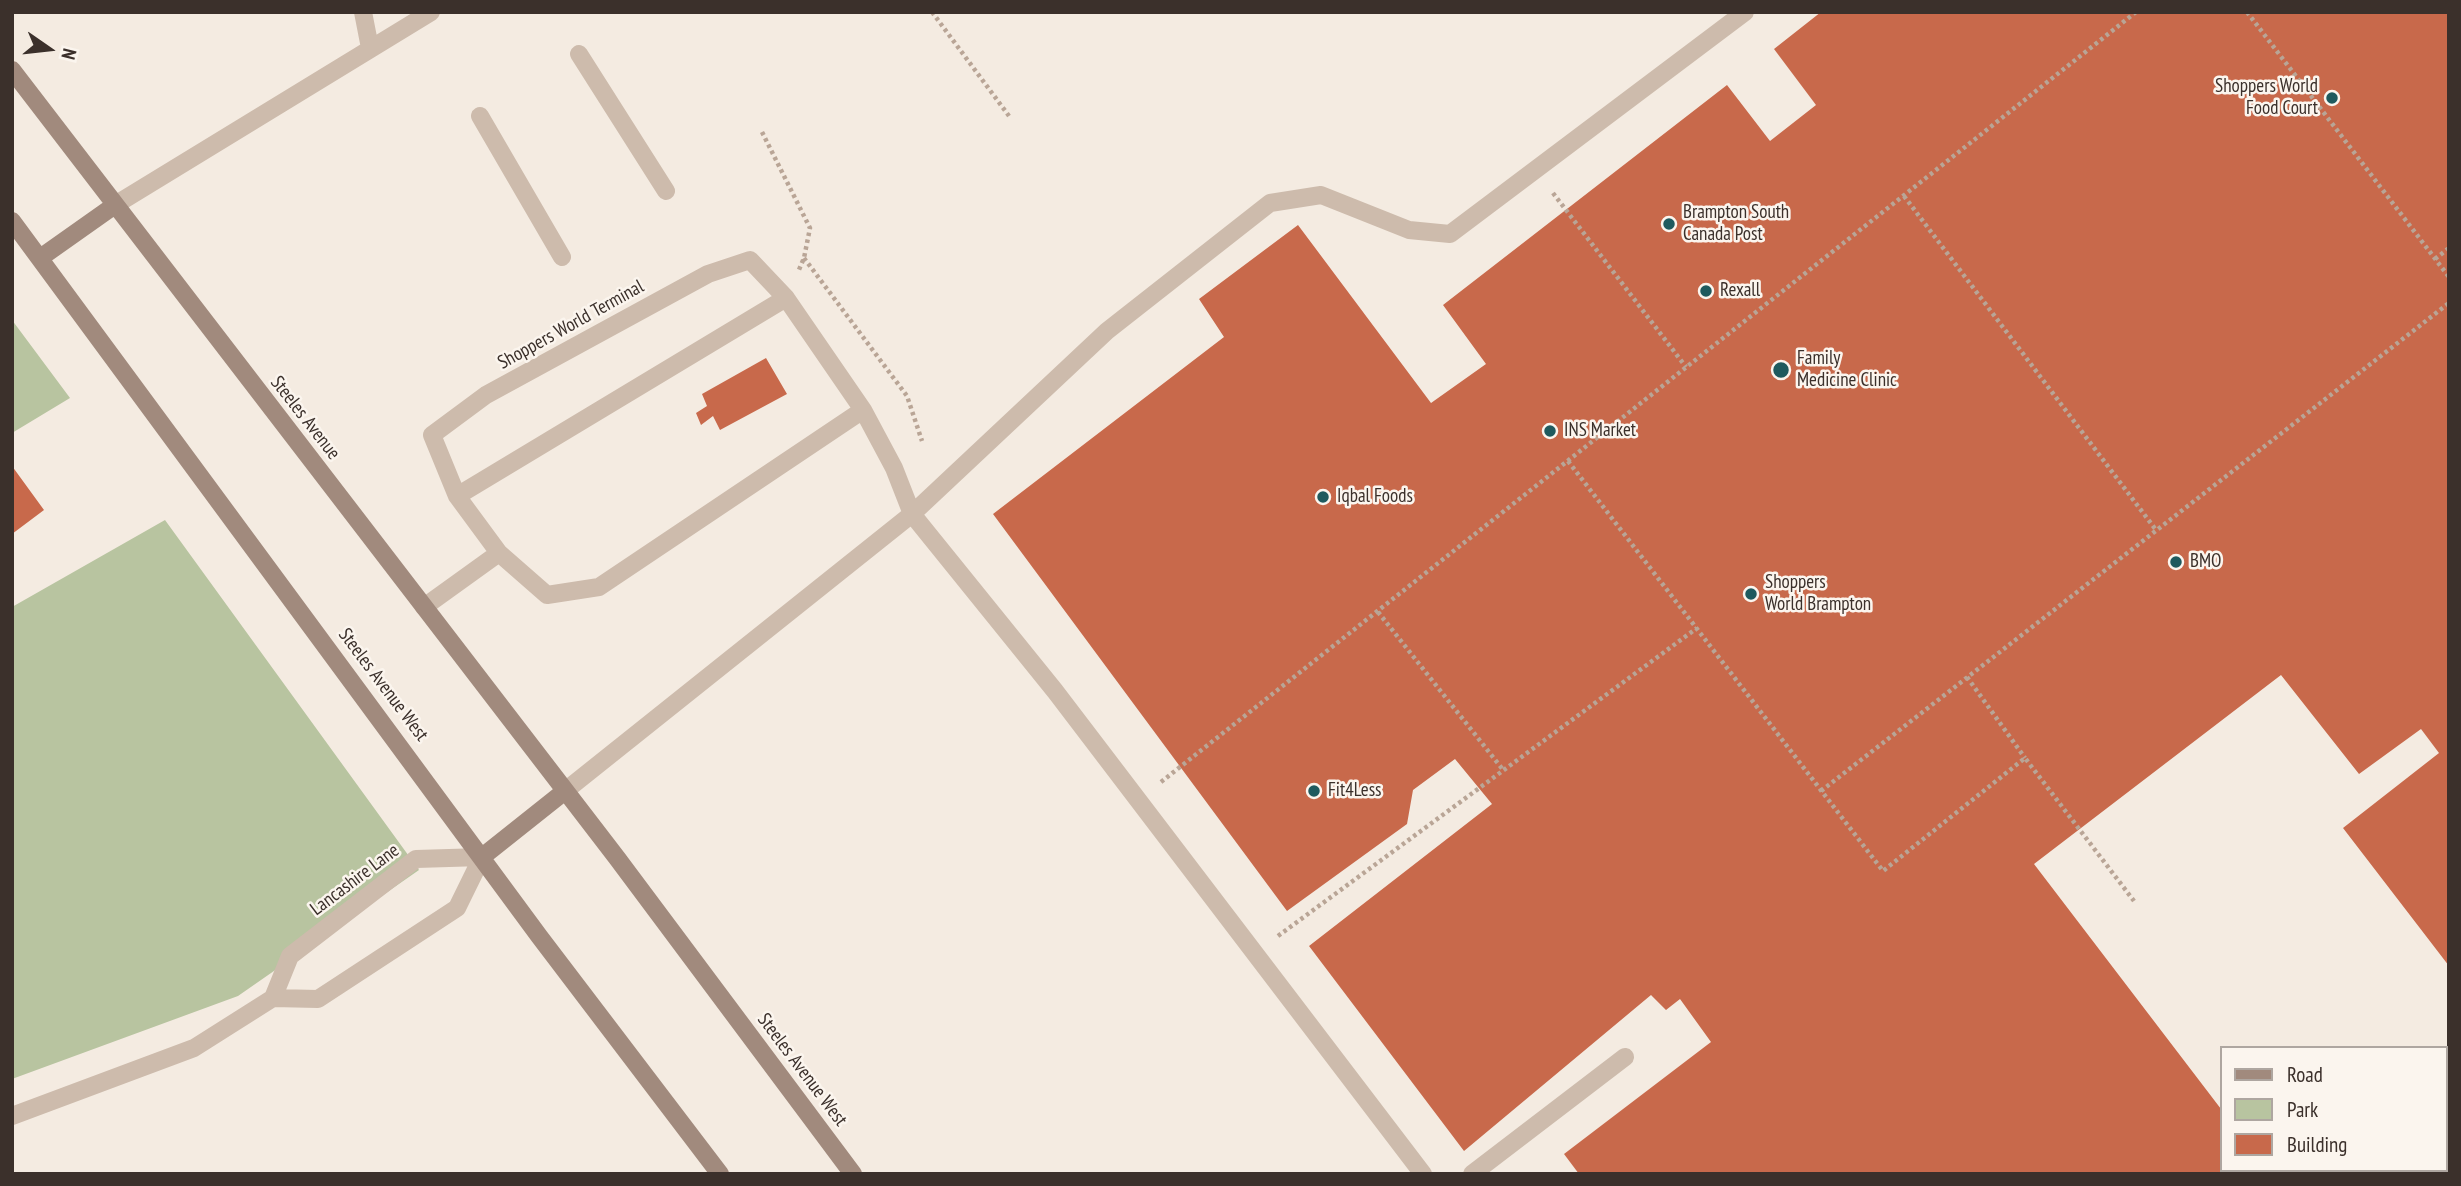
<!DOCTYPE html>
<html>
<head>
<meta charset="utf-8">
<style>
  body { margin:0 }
  #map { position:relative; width:2461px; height:1186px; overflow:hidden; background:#f4ebe1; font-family:"PT Sans Narrow",sans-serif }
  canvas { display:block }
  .frame { position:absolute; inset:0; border:14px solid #3b302b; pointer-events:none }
  .legend { position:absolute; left:2220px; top:1046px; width:228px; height:126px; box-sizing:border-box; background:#fbf5ee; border:2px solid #aea6a0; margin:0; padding:9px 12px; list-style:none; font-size:21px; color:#3b302b }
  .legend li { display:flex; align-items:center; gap:14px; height:35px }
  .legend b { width:35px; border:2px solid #aea6a0 }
  .north { position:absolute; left:14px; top:14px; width:70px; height:70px; -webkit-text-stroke:5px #fbf5ee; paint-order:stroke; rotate:104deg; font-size:19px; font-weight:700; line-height:28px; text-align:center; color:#3b302b }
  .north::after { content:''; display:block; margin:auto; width:24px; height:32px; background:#3b302b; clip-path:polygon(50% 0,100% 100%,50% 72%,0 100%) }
</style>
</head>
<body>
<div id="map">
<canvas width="2461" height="1186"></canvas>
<div class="frame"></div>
<ul class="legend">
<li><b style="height:9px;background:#a18a7d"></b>Road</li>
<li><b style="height:19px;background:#b8c4a0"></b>Park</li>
<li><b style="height:19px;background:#c8694b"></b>Building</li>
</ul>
<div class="north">N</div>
</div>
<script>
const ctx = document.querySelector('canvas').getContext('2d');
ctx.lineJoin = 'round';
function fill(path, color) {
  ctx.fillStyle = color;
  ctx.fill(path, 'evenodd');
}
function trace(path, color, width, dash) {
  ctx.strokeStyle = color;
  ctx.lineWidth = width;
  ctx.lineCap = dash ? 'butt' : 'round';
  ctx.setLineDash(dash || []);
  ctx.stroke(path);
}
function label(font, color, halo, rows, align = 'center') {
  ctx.font = font + ' "PT Sans Narrow",sans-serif';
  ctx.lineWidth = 5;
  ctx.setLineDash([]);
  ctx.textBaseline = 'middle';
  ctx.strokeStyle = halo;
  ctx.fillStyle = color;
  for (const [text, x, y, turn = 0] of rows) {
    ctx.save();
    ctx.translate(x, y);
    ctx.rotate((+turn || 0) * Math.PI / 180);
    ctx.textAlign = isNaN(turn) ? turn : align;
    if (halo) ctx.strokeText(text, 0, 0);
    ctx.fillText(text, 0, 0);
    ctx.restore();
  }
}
const green = new Path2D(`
  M12 320 70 398 12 433Z
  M165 520 419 870 238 996 12 1079V607Z`);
const building = new Path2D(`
  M1821 12H2449V966L2343 828 2439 753 2421 729 2359 774 2281 675 2034 864 2221 1109V1170H2274L2273 1174H1579L1564 1154 1711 1042 1680 999 1666 1010 1651 995 1464 1151 1309 946 1492 804 1455 759 1413 790 1407 824 1287 911 993 514 1224 337 1199 299 1298 225 1431 403 1486 364 1443 305 1727 85 1770 141 1816 105 1774 49Z
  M766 358 787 394 720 430 713 416 701 425 696 413 707 406 702 394Z
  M12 466 44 510 12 534Z`);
const path = new Path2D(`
  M932 12 1009 116
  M2247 12 2449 277
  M762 132 810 228 804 258 798 272
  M1553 193 1686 367
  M1904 196 2156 530
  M804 258 907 396 922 441
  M2435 259 2449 248
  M1568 461 1883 871 2025 758 2134 901
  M1378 612 1504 771
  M1967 677 2025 758
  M1161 782 2136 12
  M1821 791 2449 303
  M1278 936 1697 628`);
const service = new Path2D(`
  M363 12 370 48
  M579 54 666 191
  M480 116 562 257
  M115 205 431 12
  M863 410 599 587 547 595 499 553 457 496 432 435 486 395 708 274 750 260 786 298 863 410 894 468 912 514 1055 691 1423 1174
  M457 496 786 298
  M424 607 499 553
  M565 791 912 514 1107 331 1270 203 1321 195 1409 230 1450 234 1745 12
  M2445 1102 2449 1099
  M1472 1174 1625 1057
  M2349 1174 2353 1170`);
const minor = new Path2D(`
  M12 1116 194 1048 273 998 318 999 457 908 482 857 416 859 290 956 273 998`);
const secondary = new Path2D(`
  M12 70 617 858 853 1174
  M12 221 539 936 720 1174
  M40 258 115 205
  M482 857 565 791`);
const markers = [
  [2332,98,7,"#1f5a5e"],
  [1669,224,7,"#1f5a5e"],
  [1706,291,7,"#1f5a5e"],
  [1781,370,9,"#1f5a5e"],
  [1550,431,7,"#1f5a5e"],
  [1323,497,7,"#1f5a5e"],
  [2176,562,7,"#1f5a5e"],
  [1751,594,7,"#1f5a5e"],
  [1314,791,7,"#1f5a5e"]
];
const poiNames = [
  ["Shoppers World",2318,87,"right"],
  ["Food Court",2318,109,"right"],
  ["Brampton South",1683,213],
  ["Canada Post",1683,235],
  ["Rexall",1720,291],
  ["Family",1797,359],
  ["Medicine Clinic",1797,381],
  ["INS Market",1564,431],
  ["Iqbal Foods",1337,497],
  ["BMO",2190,562],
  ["Shoppers",1765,583],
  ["World Brampton",1765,605],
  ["Fit4Less",1328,791]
];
const streetNames = [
  ["Shoppers World Terminal",571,325,-29],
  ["Steeles Avenue",305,418,52],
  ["Steeles Avenue West",383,685,53],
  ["Lancashire Lane",355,880,-37],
  ["Steeles Avenue West",802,1070,53]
];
fill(green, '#b8c4a0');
fill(building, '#c8694b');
trace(path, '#b9a596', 4.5, [3.5, 3.5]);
trace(service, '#cdbbac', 18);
trace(minor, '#cdbbac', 18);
trace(secondary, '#a18a7d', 18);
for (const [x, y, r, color] of markers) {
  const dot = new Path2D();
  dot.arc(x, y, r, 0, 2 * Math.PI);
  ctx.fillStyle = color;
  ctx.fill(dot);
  trace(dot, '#fbf5ee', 2.5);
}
label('19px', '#3b302b', '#fbf5ee', poiNames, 'left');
label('19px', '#3b302b', '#fbf5ee', streetNames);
</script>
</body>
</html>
